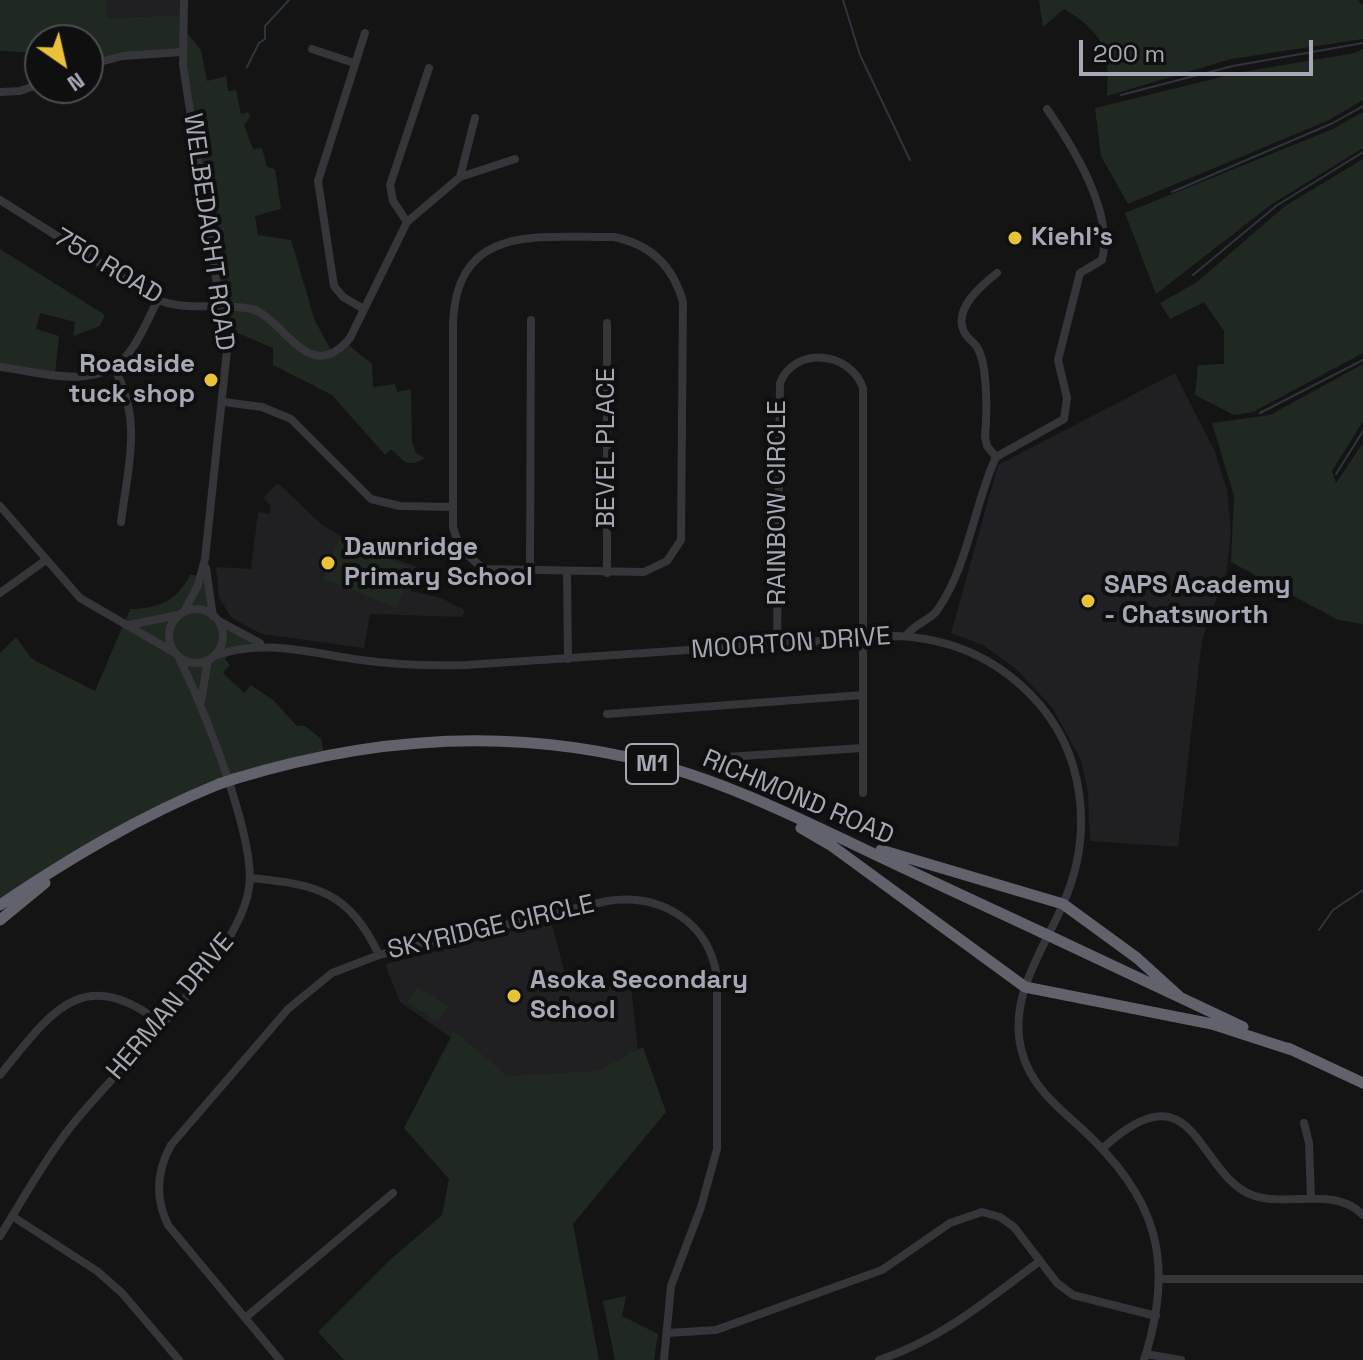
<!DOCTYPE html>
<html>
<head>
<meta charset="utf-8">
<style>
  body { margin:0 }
  #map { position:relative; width:1363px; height:1360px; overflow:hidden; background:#141415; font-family:"Space Grotesk",sans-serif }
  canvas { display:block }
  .north { position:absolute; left:24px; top:24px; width:80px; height:80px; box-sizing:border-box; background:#0f0f10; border:2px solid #4b4d52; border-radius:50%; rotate:146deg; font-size:22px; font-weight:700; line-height:32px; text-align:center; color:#a6a9b5 }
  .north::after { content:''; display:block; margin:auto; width:28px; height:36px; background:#e9c238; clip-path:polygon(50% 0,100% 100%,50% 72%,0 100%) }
  .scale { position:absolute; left:1079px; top:40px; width:234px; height:36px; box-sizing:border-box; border:4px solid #a6a9b5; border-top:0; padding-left:10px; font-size:24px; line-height:28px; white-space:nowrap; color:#a6a9b5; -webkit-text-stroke:6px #0f0f10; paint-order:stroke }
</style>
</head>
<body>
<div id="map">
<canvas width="1363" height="1360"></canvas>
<div class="north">N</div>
<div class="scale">200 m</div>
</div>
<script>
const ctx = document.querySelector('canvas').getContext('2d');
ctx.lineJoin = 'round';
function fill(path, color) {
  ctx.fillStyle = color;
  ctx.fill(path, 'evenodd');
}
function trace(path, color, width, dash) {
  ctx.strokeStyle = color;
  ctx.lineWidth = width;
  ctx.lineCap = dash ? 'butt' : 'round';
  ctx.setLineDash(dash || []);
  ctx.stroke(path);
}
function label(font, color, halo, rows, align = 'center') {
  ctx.font = font + ' "Space Grotesk",sans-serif';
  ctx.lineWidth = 8;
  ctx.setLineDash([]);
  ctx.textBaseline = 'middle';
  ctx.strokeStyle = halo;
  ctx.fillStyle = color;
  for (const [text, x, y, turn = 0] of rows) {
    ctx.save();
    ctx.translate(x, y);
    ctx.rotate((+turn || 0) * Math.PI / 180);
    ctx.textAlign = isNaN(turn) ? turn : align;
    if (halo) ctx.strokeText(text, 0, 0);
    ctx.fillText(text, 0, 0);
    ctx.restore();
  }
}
const built = new Path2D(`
  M106 0H185L183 15 106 18Z
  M1175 373 1215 452 1227 490 1231 531 1227 569 1202 640 1178 847 1090 841 1088 792 1081 760 1052 707 1015 668 983 645 951 633 998 465Z
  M278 483 321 524 355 544 417 567 411 591 441 598 465 610 462 617 370 614 364 648 262 634 232 618 219 598 216 567 251 569 258 512 270 514 271 506 263 498Z
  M551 921 569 989 630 978 639 1059 580 1083H515L400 1002 385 964Z`);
const green = new Path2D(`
  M0 0H106L107 18 183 15V28L201 50 207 81 226 76 228 91 236 90 241 114 248 112 250 117 244 125 253 149 262 148 267 167 275 169 281 209 255 216 258 235 291 240 315 321 332 352 346 343 372 364 373 387 395 384 397 392 411 389 412 441 416 453 425 458C406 470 403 459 391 449L385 455 332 395 273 365V348L226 328 183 52 138 55 88 65V40H40V64L37 53 0 51Z
  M1039 0H1358L1363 5V39L1231 59 1107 96C1110 50 1104 33 1064 9L1043 27Z
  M1363 49V100L1327 121 1128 204 1101 156 1095 108 1242 72 1355 53Z
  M1363 112V148L1272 204 1156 294 1125 213 1333 129Z
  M1363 159V353L1253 412 1234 415 1195 395 1198 365 1224 364V331L1204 302 1170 319 1160 303 1197 282 1285 206Z
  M0 249 105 315 100 326 73 336 75 322 40 313 36 329 59 336 55 374 0 367Z
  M1363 364V421L1332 471 1336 483 1363 443V624L1338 620 1231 562 1234 496 1212 423 1270 415Z
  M339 539 413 569 397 608 323 578Z
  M190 575H207L217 619 264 645 234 649 225 659 230 665 223 673 244 693 251 685 273 700 297 726H305L321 739 324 754 171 803 0 905V653L16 637 32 659 95 691 130 609C158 609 177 601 190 575Z
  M417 987 448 1007 438 1022 407 1002Z
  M454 1031 507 1076 598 1071 643 1047 666 1112 573 1224 599 1360H344L318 1332 390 1260 442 1215 449 1179 404 1128Z
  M626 1296 622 1316 658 1334 654 1360H615L603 1301Z`);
const stream = new Path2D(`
  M843 0 860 55 910 160
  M247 67 259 43 265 39V26L289 0
  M1121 95 1233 66 1363 43
  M1172 192 1333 123 1363 106
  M1193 275 1276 206 1363 152
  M1260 413 1363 360
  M1336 474 1363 431
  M1319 930 1333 910 1363 890`);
const minor = new Path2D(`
  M312 49 354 63
  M88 65 123 56 182 52
  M0 92 20 91 40 84
  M460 177 475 118
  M0 200 158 300C189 312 220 302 251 309 284 317 308 388 350 338L407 222 460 177 515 159
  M407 222 393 201 390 185 429 68
  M614 237C650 244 673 266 683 302L681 540 667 561 644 572 484 569 460 549 453 527V323C457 222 539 238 614 237Z
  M364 309 343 297 334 286 318 181 365 33
  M0 367C42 372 97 392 128 354 141 338 148 318 158 300
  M114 368C143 421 128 465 121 522
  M224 402 262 407 291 419 371 499 400 506 453 507
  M996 457 987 446 985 437C987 417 988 367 978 349 975 342 965 338 963 329 955 307 982 285 997 273
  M0 506 80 598 175 653
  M206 568 213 616
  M530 572 531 320
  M567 573 568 659
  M607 573V323
  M0 593 46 560
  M169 636a27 27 0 1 1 54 0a27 27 0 1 1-54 0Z
  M184 612 198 585 205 559 227 350 183 65 184 0
  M219 621 260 643
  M129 625 178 615
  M906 636C914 623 931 621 938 609 968 566 974 505 996 457L1064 419 1067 398 1058 360 1080 273 1102 260C1114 212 1073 147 1047 109
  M777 644 780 383C795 345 851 352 863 388V793
  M214 656C263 638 310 653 361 660 396 665 430 666 466 665L896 636C948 638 994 657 1031 695 1086 751 1094 834 1063 904 1043 951 1007 998 1022 1052 1030 1084 1056 1106 1080 1127 1157 1198 1176 1260 1144 1360
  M201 701 208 660
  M607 714 863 695
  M727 757 862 748
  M250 878C316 884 349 891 379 955
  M0 1075C50 1014 81 962 161 1023
  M1304 1123 1309 1143 1311 1199
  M1103 1148C1196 1063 1196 1173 1252 1195 1288 1208 1334 1185 1363 1215
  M12 1216 97 1271 122 1293 179 1360
  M0 1236C22 1201 43 1162 69 1129 117 1067 238 961 249 888 257 840 202 704 179 658
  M1160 1279H1363
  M245 1318 393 1193
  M667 1333 716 1330 882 1270 950 1223 982 1212 1000 1217 1014 1227 1057 1283 1073 1295 1156 1316
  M1146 1354 1181 1360
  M280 1360 168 1225C155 1198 156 1172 171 1145L288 1009 332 973 379 955 607 901C660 893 709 921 717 977V1149L701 1207 671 1286 664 1360
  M879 1360C942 1339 987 1300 1040 1261`);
const highway = new Path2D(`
  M234 779C377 735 525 726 670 768 732 786 791 815 849 842 913 873 977 902 1041 932
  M801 828 832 846 1025 987 1212 1024 1292 1050
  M881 850 1063 904 1137 958 1180 997
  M0 905C70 858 140 816 219 784
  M0 920 45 883
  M1056 939 1243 1027
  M1288 1048 1363 1083`);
const highwayBridge = new Path2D(`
  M219 784 234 779
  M1041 932 1056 939`);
const markers = [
  [1015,238,8,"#e9c238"],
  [211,380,8,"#e9c238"],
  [328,563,8,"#e9c238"],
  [1088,601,8,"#e9c238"],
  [514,996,8,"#e9c238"]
];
const shields = [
  [652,764,52]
];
const shieldNames = [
  ["M1",652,764]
];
const streetNames = [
  ["WELBEDACHT ROAD",208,232,82],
  ["750 ROAD",108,267,31],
  ["BEVEL PLACE",607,448,-90],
  ["RAINBOW CIRCLE",778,503,-90],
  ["MOORTON DRIVE",791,644,-4],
  ["RICHMOND ROAD",798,798,23],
  ["SKYRIDGE CIRCLE",491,928,-13],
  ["HERMAN DRIVE",171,1007,-50]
];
const poiNames = [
  ["Kiehl's",1031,238],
  ["Roadside",195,365,"right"],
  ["tuck shop",195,395,"right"],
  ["Dawnridge",344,548],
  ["Primary School",344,578],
  ["SAPS Academy",1104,586],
  ["- Chatsworth",1104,616],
  ["Asoka Secondary",530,981],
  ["School",530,1011]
];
fill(built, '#202022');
fill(green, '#202822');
trace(stream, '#2d353d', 2);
trace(minor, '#35353a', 8);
trace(highway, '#61626b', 11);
trace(highwayBridge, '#61626b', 11);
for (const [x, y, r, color] of markers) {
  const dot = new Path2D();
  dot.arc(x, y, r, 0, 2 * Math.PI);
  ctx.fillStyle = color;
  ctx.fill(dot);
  trace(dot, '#0f0f10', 3);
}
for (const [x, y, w] of shields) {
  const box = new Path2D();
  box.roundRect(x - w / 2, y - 20, w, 40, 6);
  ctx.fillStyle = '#0f0f10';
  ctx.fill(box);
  trace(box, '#a6a9b5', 2);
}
label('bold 24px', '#a6a9b5', null, shieldNames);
label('26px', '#a6a9b5', '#0f0f10', streetNames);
label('bold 26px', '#a6a9b5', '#0f0f10', poiNames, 'left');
</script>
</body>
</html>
